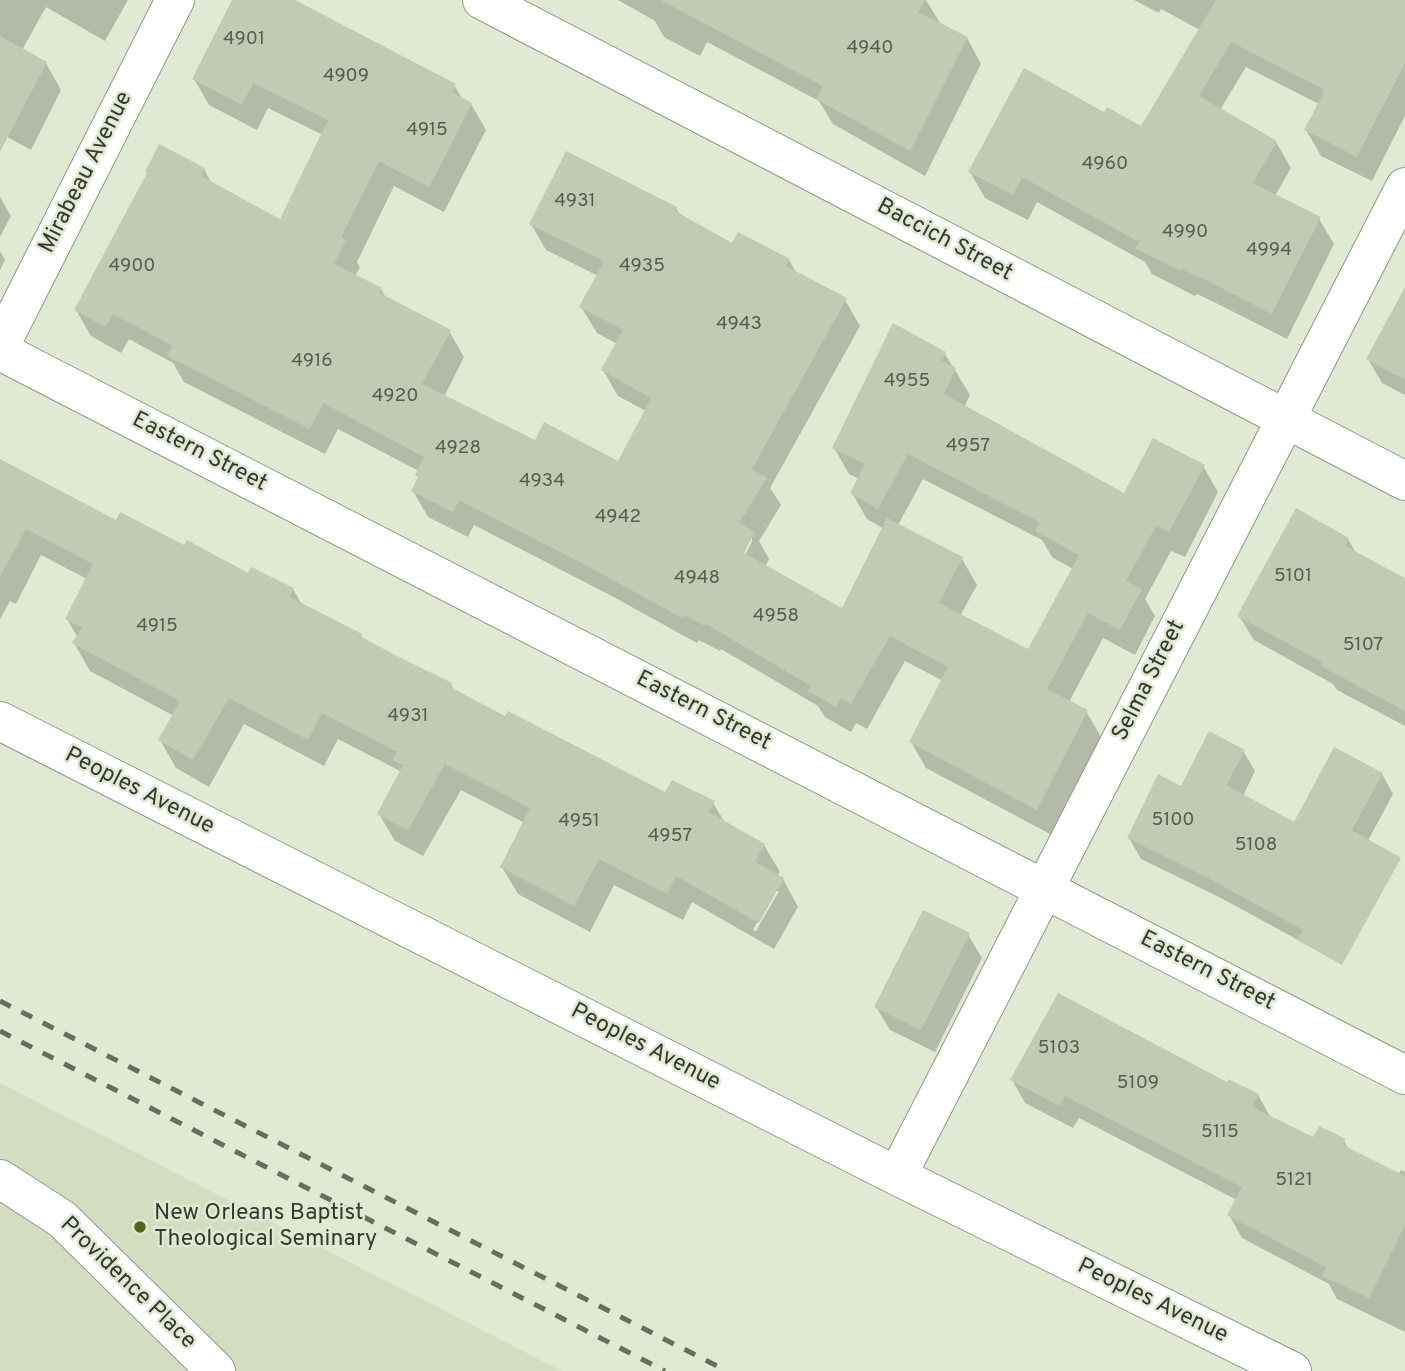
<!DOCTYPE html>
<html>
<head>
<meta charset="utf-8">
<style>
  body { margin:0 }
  canvas { display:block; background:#e0e9d1 }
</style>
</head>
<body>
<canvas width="1405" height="1371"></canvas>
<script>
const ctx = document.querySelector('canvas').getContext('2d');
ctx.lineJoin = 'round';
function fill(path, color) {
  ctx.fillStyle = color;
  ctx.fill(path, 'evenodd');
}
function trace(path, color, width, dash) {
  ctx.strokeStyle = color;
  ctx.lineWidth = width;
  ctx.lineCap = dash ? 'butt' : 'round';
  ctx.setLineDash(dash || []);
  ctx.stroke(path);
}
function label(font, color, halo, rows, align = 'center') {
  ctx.font = font + ' Overpass,sans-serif';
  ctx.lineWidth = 5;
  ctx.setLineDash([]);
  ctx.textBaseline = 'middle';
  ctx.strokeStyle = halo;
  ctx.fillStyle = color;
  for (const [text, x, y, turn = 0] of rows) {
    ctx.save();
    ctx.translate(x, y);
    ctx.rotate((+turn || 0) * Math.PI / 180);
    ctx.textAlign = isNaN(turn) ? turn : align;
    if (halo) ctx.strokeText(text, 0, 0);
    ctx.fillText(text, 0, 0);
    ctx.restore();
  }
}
const built = new Path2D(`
  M0 1083 562 1371H0Z`);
const shadow = new Path2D(`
  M0 0H128L105 41 46 7 22 50 46 63 61 90 31 150 0 133Z
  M234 0H291L454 85 463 100 471 104 486 130 444 212 394 186 357 262 360 268 355 276 381 289 386 298 449 331 464 357 444 397 536 442 618 463 646 411 618 396 603 370 617 344 597 333 581 307 598 276 546 250 531 224 676 208 680 216 733 245 789 260 797 274 845 300 860 326 770 488 781 505 759 541 769 559 765 567 842 611 884 529 867 519 852 493 859 479 849 474 834 448 945 354 970 395 964 408 1125 495 1203 466 1218 492 1185 557 1171 551 1145 599 1155 616 1135 655 1103 638 1069 702 1086 711 1101 737 1052 835 926 768 911 742 943 681 905 661 867 729 856 723 851 732 825 717 818 706 721 649 720 651 699 640 697 643 608 594 474 525 468 537 428 517 413 491 419 479V471L338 429 325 454 184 382 173 363 129 339 121 353 91 336 76 310 204 169 212 184 281 221 323 135 268 108 257 130 209 105 194 79ZM923 479 1042 540 1052 557 1073 569 1029 651 960 616 977 585 962 559 898 525ZM752 535V542L742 561 738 560Z
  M618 0H926L940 23 967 38 981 64 925 176 833 124 819 101 707 42 700 56 664 37 655 21Z
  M1134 0H1405V116L1372 181 1321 156 1306 130 1319 104 1246 67 1220 110 1276 142 1291 168 1275 196 1319 219 1334 244 1287 339 1220 305 1197 294 1195 296 1152 274 1145 262 1037 202 1028 220 985 198 970 172 1105 114 1141 128 1200 30 1161 9 1159 13Z
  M0 197 11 216 0 237Z
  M0 251 5 260 0 270Z
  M1405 296V395L1382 383 1368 359Z
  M0 461 117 522 185 548 248 576 293 589 302 605 361 636 364 640 451 684 455 692 666 795 713 803 726 824 764 845 780 872 778 875 783 879 798 907 774 949 692 902 683 920 614 885 590 932 518 894 502 867 525 823 461 790 423 856 395 841 379 814 402 772 338 739 324 766 244 724 209 787 176 768 160 740 174 716 90 671 74 643 78 638 67 619 87 579 41 555 16 604 10 601 0 619ZM775 891H779L756 931 753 930Z
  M1348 539 1357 555 1405 580V726L1337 690 1333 684 1254 640 1239 616Z
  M1243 751 1255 771 1243 796 1295 824 1382 774 1393 794 1311 947 1221 898 1141 859 1129 838 1182 788Z
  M968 935 982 958 935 1052 890 1030 876 1007Z
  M1012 1080 1227 1085 1258 1095 1271 1118 1314 1139 1344 1141 1350 1151 1398 1175 1401 1170 1405 1172V1332L1337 1299 1329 1284 1242 1238 1229 1215 1237 1200 1079 1118 1073 1128 1025 1103Z`);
const building = new Path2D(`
  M232 0H295L456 84 452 92 472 103 429 187 379 161 341 238 346 240 334 264 382 288 380 293 451 330 422 384 535 440 544 422 618 461 651 398 601 370 623 330 579 307 604 261 529 224 566 151 677 207 675 211 732 243 738 232 790 259 786 266 847 298 752 469 767 478 739 523 755 532 744 553 842 608 887 518 963 557 939 603 1028 649 1079 555 1035 531 1039 522 908 454 878 509 850 493 865 464 832 448 893 323 946 352 942 361 956 368 944 394 1124 493 1153 438 1205 465 1169 532 1156 526 1126 581 1142 589 1120 630 1088 613 1047 689 1088 710 1037 810 909 742 948 667 890 636 851 704 841 698 836 707 808 691 811 686 706 624 705 626 684 615 682 618 591 568 459 500 453 512 411 491 418 477 415 475 424 457 323 403 310 429 167 356 173 346 113 314 106 327 74 310 147 173 145 172 159 144 205 168 201 176 280 219 328 120 253 83 242 105 192 79Z
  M660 0H925L918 12 968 37 910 151 816 99 823 86Z
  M1216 0H1405V63L1357 157 1304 130 1324 92 1323 89 1231 42 1199 96 1277 141 1253 183 1321 217 1272 314 1204 279 1182 269 1180 271 1135 248 1139 242 1022 177 1013 195 968 172 1024 68 1104 112 1107 107 1141 126Z
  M0 36 47 62 0 152Z
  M1405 287V380L1366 359Z
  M0 459 116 520 120 512 184 545 187 540 248 573 251 567 294 588 290 597 362 634 361 637 397 656 452 683 450 687 505 716 508 711 665 792 672 780 715 801 709 812 765 844 755 862 784 878 759 923 676 876 667 894 599 859 574 906 500 867 530 808 445 764 408 830 377 814 403 765 393 760 397 752 322 713 308 740 229 698 193 760 158 740 180 701 72 643 82 628 65 619 93 564 26 529 0 577Z
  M1296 508 1349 538 1345 546 1405 578V711L1321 666 1322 662 1237 616Z
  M1209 731 1245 750 1226 785 1294 822 1334 747 1383 773 1352 830 1401 858 1342 965 1297 940 1303 930 1208 878 1127 838 1158 774 1181 786Z
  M923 910 970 933 921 1030 874 1007Z
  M1058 993 1227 1082 1228 1079 1259 1094 1252 1107 1313 1137 1319 1126 1346 1139 1343 1145 1405 1176V1225L1369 1298 1322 1276 1326 1267 1227 1215 1242 1187 1065 1096 1060 1106 1010 1080Z`);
const minor = new Path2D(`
  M482 0 1405 481
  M0 346 175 0
  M0 351 1405 1075
  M0 721 897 1176 1292 1371
  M897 1176 1405 187
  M0 1179 62 1219 216 1371`);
const rail = new Path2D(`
  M0 1001 727 1371
  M0 1031 665 1371`);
const markers = [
  [140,1227,7,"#526816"]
];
const numberNames = [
  ["4901",244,40],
  ["4940",870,49],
  ["4909",346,77],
  ["4915",427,131],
  ["4960",1105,165],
  ["4931",575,202],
  ["4990",1185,233],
  ["4994",1269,251],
  ["4900",132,267],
  ["4935",642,267],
  ["4943",739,325],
  ["4916",312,362],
  ["4955",907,382],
  ["4920",395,397],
  ["4957",968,447],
  ["4928",458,449],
  ["4934",542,482],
  ["4942",618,518],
  ["5101",1293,577],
  ["4948",697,579],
  ["4958",776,617],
  ["4915",157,627],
  ["5107",1363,646],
  ["4931",408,717],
  ["5100",1173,821],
  ["4951",579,822],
  ["4957",670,837],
  ["5108",1256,846],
  ["5103",1059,1049],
  ["5109",1138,1084],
  ["5115",1220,1133],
  ["5121",1294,1181]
];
const streetNames = [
  ["Mirabeau Avenue",87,173,-63],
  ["Baccich Street",944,241,28],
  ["Eastern Street",199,453,27],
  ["Selma Street",1150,681,-63],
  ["Eastern Street",703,712,27],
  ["Peoples Avenue",139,792,27],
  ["Eastern Street",1207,972,27],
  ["Peoples Avenue",645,1048,27],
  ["Providence Place",127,1284,44],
  ["Peoples Avenue",1152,1302,26]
];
const poiNames = [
  ["New Orleans Baptist",154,1214],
  ["Theological Seminary",154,1240]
];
fill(built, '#d3dec0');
fill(shadow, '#0003');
fill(building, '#c1cab3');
trace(minor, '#929a85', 40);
trace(minor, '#fff', 38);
trace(rail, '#686d60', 5, [12, 12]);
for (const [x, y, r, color] of markers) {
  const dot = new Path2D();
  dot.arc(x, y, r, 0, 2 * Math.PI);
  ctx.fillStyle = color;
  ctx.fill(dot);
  trace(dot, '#e0e9d1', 2.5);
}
label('19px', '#585d51', null, numberNames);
label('23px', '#353930', '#e0e9d1', streetNames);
label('23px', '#353930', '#e0e9d1', poiNames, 'left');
</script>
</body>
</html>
